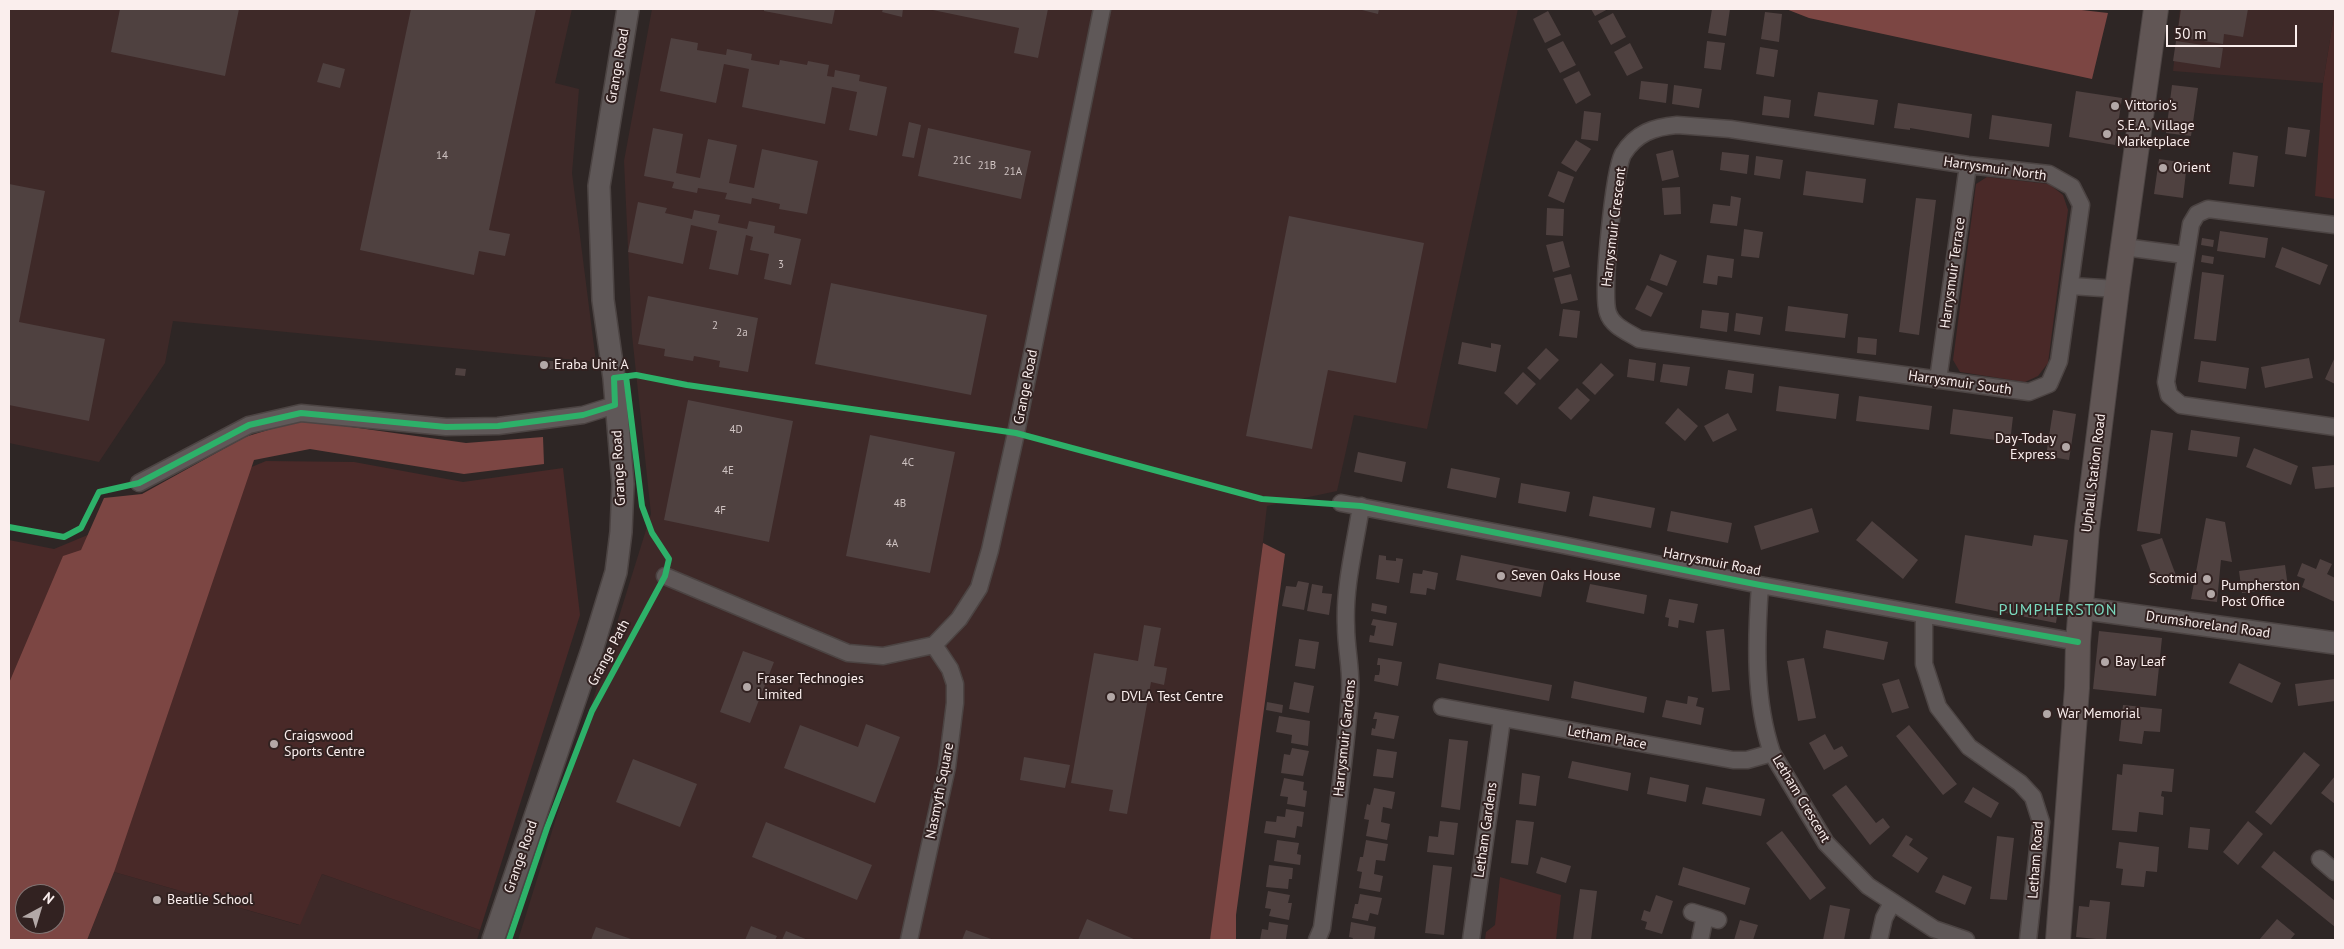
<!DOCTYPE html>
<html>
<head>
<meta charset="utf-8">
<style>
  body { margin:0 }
  #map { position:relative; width:2344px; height:949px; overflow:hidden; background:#2e2625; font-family:"PT Sans",sans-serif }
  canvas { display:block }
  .frame { position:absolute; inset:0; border:10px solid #faeeed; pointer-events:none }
  .north { position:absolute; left:15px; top:884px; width:50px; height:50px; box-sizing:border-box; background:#322221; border:1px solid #827473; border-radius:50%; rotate:39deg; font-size:14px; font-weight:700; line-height:20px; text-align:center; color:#faeeed }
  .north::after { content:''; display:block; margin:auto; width:18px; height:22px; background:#b3a8a7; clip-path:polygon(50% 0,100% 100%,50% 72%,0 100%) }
  .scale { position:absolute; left:2166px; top:25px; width:131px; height:22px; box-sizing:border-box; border:2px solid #faeeed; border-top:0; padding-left:6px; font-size:15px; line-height:18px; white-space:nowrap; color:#faeeed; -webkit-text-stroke:4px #322221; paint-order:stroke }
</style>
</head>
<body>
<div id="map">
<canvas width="2344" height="949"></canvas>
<div class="frame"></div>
<div class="north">N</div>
<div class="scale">50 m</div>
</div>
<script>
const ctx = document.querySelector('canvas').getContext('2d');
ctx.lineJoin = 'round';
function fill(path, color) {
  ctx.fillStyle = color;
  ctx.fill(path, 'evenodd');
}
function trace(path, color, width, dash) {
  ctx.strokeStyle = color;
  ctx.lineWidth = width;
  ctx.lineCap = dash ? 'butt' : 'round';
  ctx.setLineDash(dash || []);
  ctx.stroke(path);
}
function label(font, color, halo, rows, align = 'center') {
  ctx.font = font + ' "PT Sans",sans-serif';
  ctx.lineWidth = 4;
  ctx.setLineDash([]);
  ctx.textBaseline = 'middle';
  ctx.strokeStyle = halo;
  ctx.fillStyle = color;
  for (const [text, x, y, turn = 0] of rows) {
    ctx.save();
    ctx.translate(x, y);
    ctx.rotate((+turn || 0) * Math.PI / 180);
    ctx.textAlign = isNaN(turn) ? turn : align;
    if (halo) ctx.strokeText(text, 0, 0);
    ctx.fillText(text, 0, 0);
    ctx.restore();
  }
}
const built = new Path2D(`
  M9 9H572L555 83 579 89 572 173 596 362 173 321 165 363 99 462 9 443Z
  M652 9H1518L1427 429 1354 415 1337 491 1267 506 1218 940H518L651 514 632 335 624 161Z
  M2180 9H2335L2323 83 2173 71Z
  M114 872 299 925 322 874 480 930 477 940H87Z`);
const green = new Path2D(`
  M2335 9V199L2315 196 2323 83Z
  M1987 177 2049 184 2063 195 2068 210 2048 363 2038 376 2025 382 1960 372 1953 360 1976 184Z
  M266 461 354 462 463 482 563 468 580 615 480 930 322 874 300 925 114 872 87 940H9V540L54 549ZM25 894H55V924H25Z
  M1500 877 1561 895 1556 940H1485L1486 932 1495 925Z`);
const forest = new Path2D(`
  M1786 9H2073L2108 13 2092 79 1809 18Z
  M301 420 466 443 543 437 544 464 464 474 310 449 254 460 114 872 87 940H9V683L63 556 81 550 104 498 142 494 245 437ZM25 894H55V924H25Z
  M1263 543 1285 554 1236 915V940H1210Z`);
const building = new Path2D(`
  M120 9H239L225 76 111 52Z
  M411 9H536L489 230 510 234 505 256 479 251 474 275 360 250Z
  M764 9H835L832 24 764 11Z
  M883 9H903L902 17 882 12Z
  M928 9H1048L1038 58 1014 53 1019 28Z
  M1358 9H1379L1378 14Z
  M1591 9H1608L1595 16Z
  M1712 9H1730L1726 36 1708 33Z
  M2181 9H2248L2243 37 2224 34 2223 44 2177 37Z
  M1548 11 1561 35 1545 43 1533 19Z
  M1765 12 1782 14 1779 42 1761 39Z
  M1613 13 1626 37 1611 45 1598 21Z
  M671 38 698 43 697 50 726 55 727 49 752 54 751 60 779 65 780 60 807 65 808 61 829 65 827 76 834 77 835 70 860 75 859 81 887 87 877 136 849 130 857 92 832 87 825 124 742 107 749 69 724 64 716 103 660 91Z
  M1563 41 1576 65 1560 73 1547 49Z
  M1707 41 1725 43 1721 70 1704 68Z
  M2176 41 2223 48 2220 68 2173 61Z
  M1630 43 1643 68 1627 76 1614 52Z
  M1760 47 1778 50 1774 77 1756 74Z
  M323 63 345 69 340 88 317 82Z
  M1579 71 1591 95 1576 104 1563 79Z
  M1641 81 1668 84 1666 103 1639 99Z
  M1674 85 1702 89 1699 108 1672 104Z
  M2172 85 2198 88 2191 136 2166 133Z
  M2076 91 2122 98 2115 145 2069 137Z
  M1818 92 1878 100 1874 125 1814 116Z
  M1764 96 1791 100 1789 118 1762 115Z
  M1898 103 1972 114 1969 138 1910 128V130L1894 128Z
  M1584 111 1601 113 1598 141 1581 139Z
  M1992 115 2052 124 2049 147 1989 139Z
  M909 122 921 125 914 158 902 156Z
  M2288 127 2310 130 2306 157 2285 154Z
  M653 128 683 134 676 173 700 178 708 139 737 145 729 183 754 188 762 149 818 161 807 214 779 209 780 204 752 198 751 204 725 199 727 193 698 188 697 193 672 188 674 182 644 176Z
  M928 128 1031 151 1021 199 918 176Z
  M1576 140 1591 149 1576 172 1561 163Z
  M1673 150 1679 177 1662 181 1656 154Z
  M1722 152 1749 155 1747 174 1720 170Z
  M2233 152 2258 156 2254 187 2229 184Z
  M1756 156 1783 160 1780 179 1754 175Z
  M2159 159 2187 163 2183 198 2154 194Z
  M1558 171 1574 177 1564 203 1548 196Z
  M1806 171 1866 179 1863 203 1803 195Z
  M9 184 45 191 19 322 105 339 89 421 9 405Z
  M1680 187 1681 214 1664 215 1662 188Z
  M1731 196 1741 198 1737 226 1710 223 1713 204 1730 206Z
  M1916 198 1936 200 1919 335 1899 332Z
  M638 202 667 208 665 213 692 219 694 210 720 215 718 223 747 229 749 221 775 226 774 233 801 239 791 285 764 279 769 254 750 250 753 237 746 235 738 275 709 269 717 231 691 225 683 264 628 252Z
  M1547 208 1564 209 1563 236 1546 235Z
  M1289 216 1424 243 1396 383 1328 370 1312 449 1246 436Z
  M1744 229 1763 232 1759 258 1741 256Z
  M2220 231 2268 238 2265 258 2217 251Z
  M2202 238 2214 240 2213 247 2201 245Z
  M1563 241 1570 267 1553 272 1546 245Z
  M2282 247 2328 265 2320 285 2275 267Z
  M1660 254 1677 261 1667 286 1650 280Z
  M1707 255 1734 259 1732 278 1718 276 1717 285 1703 283Z
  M2202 255 2214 257 2213 264 2201 262Z
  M2202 272 2224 275 2216 341 2194 339Z
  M1571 274 1578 300 1561 304 1554 278Z
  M831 283 987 315 971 395 815 364Z
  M1647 285 1663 293 1651 317 1635 309Z
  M648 296 758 318 748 372 719 367 720 361 694 356 693 361 664 356 665 349 638 344Z
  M1788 306 1848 314 1845 338 1785 331Z
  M1563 309 1580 311 1577 338 1559 336Z
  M1702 310 1729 313 1727 332 1700 328Z
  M1736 313 1763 317 1760 335 1734 331Z
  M1858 337 1877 339 1876 355 1857 353Z
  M1462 342 1491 348V343L1501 345 1496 372 1458 364Z
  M1546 348 1559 360 1540 380 1527 368Z
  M2335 357V384L2325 379Z
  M2309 358 2313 378 2265 388 2261 367Z
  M1629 359 1656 363 1654 381 1627 377Z
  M540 361H556L557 369H540Z
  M2201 361 2249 368 2246 389 2198 382Z
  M1601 363 1614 375 1595 395 1582 383Z
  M1663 364 1690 367 1687 386 1660 382Z
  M456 368 466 369 465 376 455 375Z
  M1728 370 1754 374 1752 393 1725 389Z
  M1523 372 1536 384 1517 405 1504 393Z
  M1779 386 1839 394 1836 419 1776 411Z
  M1577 388 1590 400 1571 420 1558 408Z
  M1859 396 1932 406 1929 430 1856 421Z
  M688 400 793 421 769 542 664 520Z
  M1678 408 1698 426 1685 441 1665 423Z
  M1953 409 2013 417 2010 442 1950 434Z
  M2053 410 2076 414 2069 460 2046 456Z
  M1728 413 1737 430 1713 442 1704 426Z
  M2151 430 2173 433 2160 534 2137 531Z
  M2191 430 2240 437 2237 457 2188 450Z
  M870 435 955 452 930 573 846 556Z
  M2254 448 2298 466 2291 485 2246 467Z
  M1358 452 1406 462 1402 482 1354 472Z
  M2335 465V487L2315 489 2312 467Z
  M1451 468 1500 478 1496 498 1447 488Z
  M1521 483 1570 492 1566 512 1518 503Z
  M1593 496 1655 508 1651 528 1589 516Z
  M1812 508 1819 532 1761 550 1754 526Z
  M1671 511 1732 523 1728 543 1667 531Z
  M2206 518 2225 522 2232 562 2221 560 2217 602 2191 599Z
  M1872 521 1918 560 1903 579 1856 540Z
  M1965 535 2032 546 2034 535 2068 540 2056 623 1955 603Z
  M2162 538 2177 578 2156 585 2141 545Z
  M1379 555 1386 556V560L1396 561V558L1403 559 1399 583 1376 579Z
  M1461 555 1546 572 1541 597 1456 580Z
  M2320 559 2332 564 2327 574 2335 578V602L2302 587 2305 579 2297 576 2302 563 2316 569Z
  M2285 565 2288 587 2242 593 2239 571Z
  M1423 570 1438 573 1435 590 1427 588 1426 595 1410 593 1413 573 1422 574Z
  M1298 581 1309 583 1304 610 1282 606 1286 586 1296 587Z
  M1312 584 1323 586 1322 593 1332 594 1329 615 1307 611Z
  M1590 584 1647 595 1644 614 1586 602Z
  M1669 599 1698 604 1694 623 1679 620 1678 628 1668 626 1669 618 1665 617Z
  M1372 603 1387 606 1386 614 1371 611Z
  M1373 619 1397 623 1393 646 1369 642 1370 635 1374 636 1376 626 1371 625Z
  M1144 625 1161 628 1154 666 1167 668 1164 685 1151 682 1127 814 1109 811 1113 790 1071 783 1094 653 1138 661Z
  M1724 629 1730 690 1712 692 1706 631Z
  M1826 630 1888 642 1884 660 1823 648Z
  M2099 631 2162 638 2156 696 2093 689Z
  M1299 639 1319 642 1315 669 1295 666Z
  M743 651 774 662 750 723 720 712Z
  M1378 658 1402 662 1398 686 1374 681 1375 675H1379L1380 670V665H1377Z
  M1804 658 1816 718 1798 721 1787 661Z
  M1439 663 1552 685 1549 701 1436 679Z
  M2239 663 2281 683 2272 703 2229 683Z
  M1899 679 1909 708 1892 713 1882 684Z
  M2335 679V701L2298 706 2295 684Z
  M1574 681 1647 697 1644 713 1571 698Z
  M1294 682 1314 686 1309 713 1289 709Z
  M1688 696 1698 698 1696 706 1704 708 1701 725 1662 717 1666 700 1687 704Z
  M1267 702 1283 705 1282 713 1266 710Z
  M2123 705 2162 709 2160 732 2144 731 2142 744 2119 741Z
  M1375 712 1399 716 1394 739 1371 735 1372 728 1375 729 1377 719H1373Z
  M1279 716 1310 721 1308 746 1291 743 1292 735 1276 732Z
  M866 724 900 737 875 803 784 768 800 725 858 747Z
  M1909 725 1957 784 1943 795 1896 736Z
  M1825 734 1834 750 1842 746 1848 756 1824 770 1809 743Z
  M1449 739 1468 741 1460 810 1441 807Z
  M1292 748 1309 751 1303 776 1281 773 1284 754 1290 755Z
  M1377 749 1397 752 1393 778 1373 776Z
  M2304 752 2320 765 2271 825 2255 812Z
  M1024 757 1070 765 1065 788 1020 780Z
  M633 759 697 784 680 827 616 802Z
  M1572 761 1631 773 1628 791 1568 778Z
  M2123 764 2174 769 2172 792 2162 791 2161 796 2164 797 2163 815 2139 812 2137 832 2112 830 2117 774 2122 775Z
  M1522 773 1540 776 1536 806 1519 804Z
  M2335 776V804L2321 793Z
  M1650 777 1689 785 1686 802 1647 794Z
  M1284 778 1304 782 1303 790 1307 791 1305 807 1287 804 1288 797 1280 796Z
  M1846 785 1876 823 1883 818 1890 827 1870 845 1832 795Z
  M1706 787 1765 799 1761 816 1702 804Z
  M1973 787 1999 803 1991 818 1964 802Z
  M1374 788 1395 792 1392 809 1383 807 1382 815 1381 822 1390 824 1387 840 1366 836 1369 820 1364 819 1367 804 1370 805Z
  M1286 809 1304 812 1302 827 1297 826 1295 838 1264 833 1266 821 1276 822 1277 816 1285 817Z
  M1516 820 1534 822 1528 865 1511 863Z
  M1440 821 1458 823 1454 855 1427 852 1429 836 1438 837Z
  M2248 821 2263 834 2238 865 2223 852Z
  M766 822 872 865 857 900 752 857Z
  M2190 827 2210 829 2208 850 2188 848Z
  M1782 831 1826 888 1810 900 1766 843Z
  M1906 835 1913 839 1909 845 1928 858 1918 873 1892 856Z
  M1997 836 2014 838 2007 900 1990 899Z
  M1277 840 1299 843 1297 854 1301 855 1300 865 1274 861Z
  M1366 840 1388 844 1385 861 1376 860 1374 874 1383 876 1380 892 1359 888 1362 872 1357 871 1360 857H1363Z
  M2119 842 2159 847 2157 872 2146 871 2144 887 2121 885 2123 869 2116 868Z
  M2274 851 2335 901V927L2261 867Z
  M1541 857 1571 866 1566 883 1536 873Z
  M1269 865 1293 868 1292 879H1289L1288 889 1266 887Z
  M1433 865 1452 867 1444 935 1425 933Z
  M1683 867 1750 888 1745 905 1678 885Z
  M1943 875 1972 887 1965 905 1935 892Z
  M1580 889 1597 891 1591 940H1573Z
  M1268 891 1290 895 1288 903H1292L1289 920 1269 916 1271 909 1265 908Z
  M1360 894 1382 898 1378 915 1370 913 1368 921 1352 918 1355 904H1358Z
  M1656 895 1673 901 1662 934 1645 929 1647 922 1641 920 1644 910 1650 912Z
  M2090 900 2110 902 2106 940 2076 937 2079 906 2089 907Z
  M1830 905 1850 909 1844 940H1823Z
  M1087 919 1136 940H1078Z
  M2277 919 2295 934 2290 940H2259Z
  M1740 920 1758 925 1753 940H1734Z
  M1269 922 1288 925 1286 939 1260 940 1262 929 1268 930Z
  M1351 922 1376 927 1374 940H1352L1353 938 1349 937Z
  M751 926 777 936 775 940H745Z
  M596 927 634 940H591Z
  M966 930 994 940H962Z
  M786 931 808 940H782Z`);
const minor = new Path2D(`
  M1677 125 1730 129 1968 165 2049 174 2072 187 2081 205 2059 361 2049 384 2029 392 1639 339C1628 332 1612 326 1608 313 1601 294 1614 171 1623 154 1636 133 1654 127 1677 125Z
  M2335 225 2208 209 2197 214 2191 224 2166 382 2169 395 2181 405 2335 427
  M2124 247 2185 255
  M2071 286 2117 289
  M1938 380 1968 165
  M139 483 249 425 301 413 446 427 498 426 583 415 615 405
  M1341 503 1563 545 1760 585 2078 642
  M665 576 848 653 883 656 934 645 959 619 979 588 990 550 1016 433 1102 9
  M1760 585C1756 640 1754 700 1772 753L1826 843 1868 886 1934 929 1966 940
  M1924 615V664L1938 707 1969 747 2020 783 2033 797 2041 822 2028 940
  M1442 707 1733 760H1747L1772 753
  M2320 859 2335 872
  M1692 912 1718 920
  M909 940 947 767 955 703V684L950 669 934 645
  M1317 940 1322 928C1332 850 1344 773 1350 694 1352 671 1346 650 1346 626 1344 586 1355 546 1361 506
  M1471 940 1502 719
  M1700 940 1705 916
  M1879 940 1884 918 1892 903`);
const tertiary = new Path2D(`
  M2080 608 2335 643
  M493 940 592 650 616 572 621 532 623 484 614 378 603 300 599 186 628 9`);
const secondary = new Path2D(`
  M2058 940 2077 688 2078 642 2087 529 2117 289 2156 9`);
const cycleway = new Path2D(`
  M9 527 64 537 81 528 99 492 139 483 249 425 301 413 446 427 498 426 583 415 615 405 614 378 636 375 687 385 1016 433 1262 499 1361 506 1760 585 2078 642
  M509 940 547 828 592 711 665 576 669 559 652 533 642 506 626 376`);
const markers = [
  [2115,106,5,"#b3a8a7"],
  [2107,134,5,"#b3a8a7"],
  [2163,168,5,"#b3a8a7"],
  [544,365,5,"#b3a8a7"],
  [2066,447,5,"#b3a8a7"],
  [1501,576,5,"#b3a8a7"],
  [2207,579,5,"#b3a8a7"],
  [2211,594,5,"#b3a8a7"],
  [2105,662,5,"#b3a8a7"],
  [747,687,5,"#b3a8a7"],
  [1111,697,5,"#b3a8a7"],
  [2047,714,5,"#b3a8a7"],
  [274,744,5,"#b3a8a7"],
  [157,900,5,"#b3a8a7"]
];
const numberNames = [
  ["14",442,156],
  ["21C",962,161],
  ["21B",987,166],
  ["21A",1013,172],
  ["3",781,265],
  ["2",715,326],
  ["2a",742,333],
  ["4D",736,430],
  ["4C",908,463],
  ["4E",728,471],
  ["4B",900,504],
  ["4F",720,511],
  ["4A",892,544]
];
const streetNames = [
  ["Grange Road",618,66,-80],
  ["Harrysmuir North",1995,169,8],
  ["Harrysmuir Crescent",1614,227,-83],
  ["Harrysmuir Terrace",1953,273,-82],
  ["Harrysmuir South",1960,383,8],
  ["Grange Road",1026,387,-79],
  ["Grange Road",619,468,-93],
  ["Uphall Station Road",2094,473,-83],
  ["Harrysmuir Road",1712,562,11],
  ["Drumshoreland Road",2208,625,8],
  ["Grange Path",609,653,-62],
  ["Harrysmuir Gardens",1345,738,-84],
  ["Letham Place",1607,738,10],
  ["Nasmyth Square",940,791,-79],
  ["Letham Crescent",1801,799,59],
  ["Letham Gardens",1486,830,-82],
  ["Grange Road",521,857,-71],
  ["Letham Road",2036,860,-86]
];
const poiNames = [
  ["Vittorio's",2125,106],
  ["S.E.A. Village",2117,126],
  ["Marketplace",2117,142],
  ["Orient",2173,168],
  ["Eraba Unit A",554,365],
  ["Day-Today",2056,439,"right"],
  ["Express",2056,455,"right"],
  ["Seven Oaks House",1511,576],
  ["Scotmid",2197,579,"right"],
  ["Pumpherston",2221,586],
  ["Post Office",2221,602],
  ["Bay Leaf",2115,662],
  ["Fraser Technogies",757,679],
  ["Limited",757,695],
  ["DVLA Test Centre",1121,697],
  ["War Memorial",2057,714],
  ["Craigswood",284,736],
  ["Sports Centre",284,752],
  ["Beatlie School",167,900]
];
const quarterNames = [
  ["PUMPHERSTON",2058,610]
];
fill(built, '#3e2928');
fill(green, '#492928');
fill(forest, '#7c4643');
fill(building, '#4f4140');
trace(minor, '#4c4443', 19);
trace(tertiary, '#4c4443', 24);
trace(secondary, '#4c4443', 26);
trace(minor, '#5f5858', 16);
trace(tertiary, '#5f5858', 21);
trace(secondary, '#615655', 24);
trace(cycleway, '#2db169', 6);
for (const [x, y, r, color] of markers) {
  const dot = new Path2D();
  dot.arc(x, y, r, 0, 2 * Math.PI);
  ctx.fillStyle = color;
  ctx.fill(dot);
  trace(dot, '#322221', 2);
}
label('11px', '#cfc3c2', null, numberNames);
label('14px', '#faeeed', '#322221', streetNames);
label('14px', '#faeeed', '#322221', poiNames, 'left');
ctx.letterSpacing = '1px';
label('16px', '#7bdbc0', '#322221', quarterNames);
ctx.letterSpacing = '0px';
</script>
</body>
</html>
